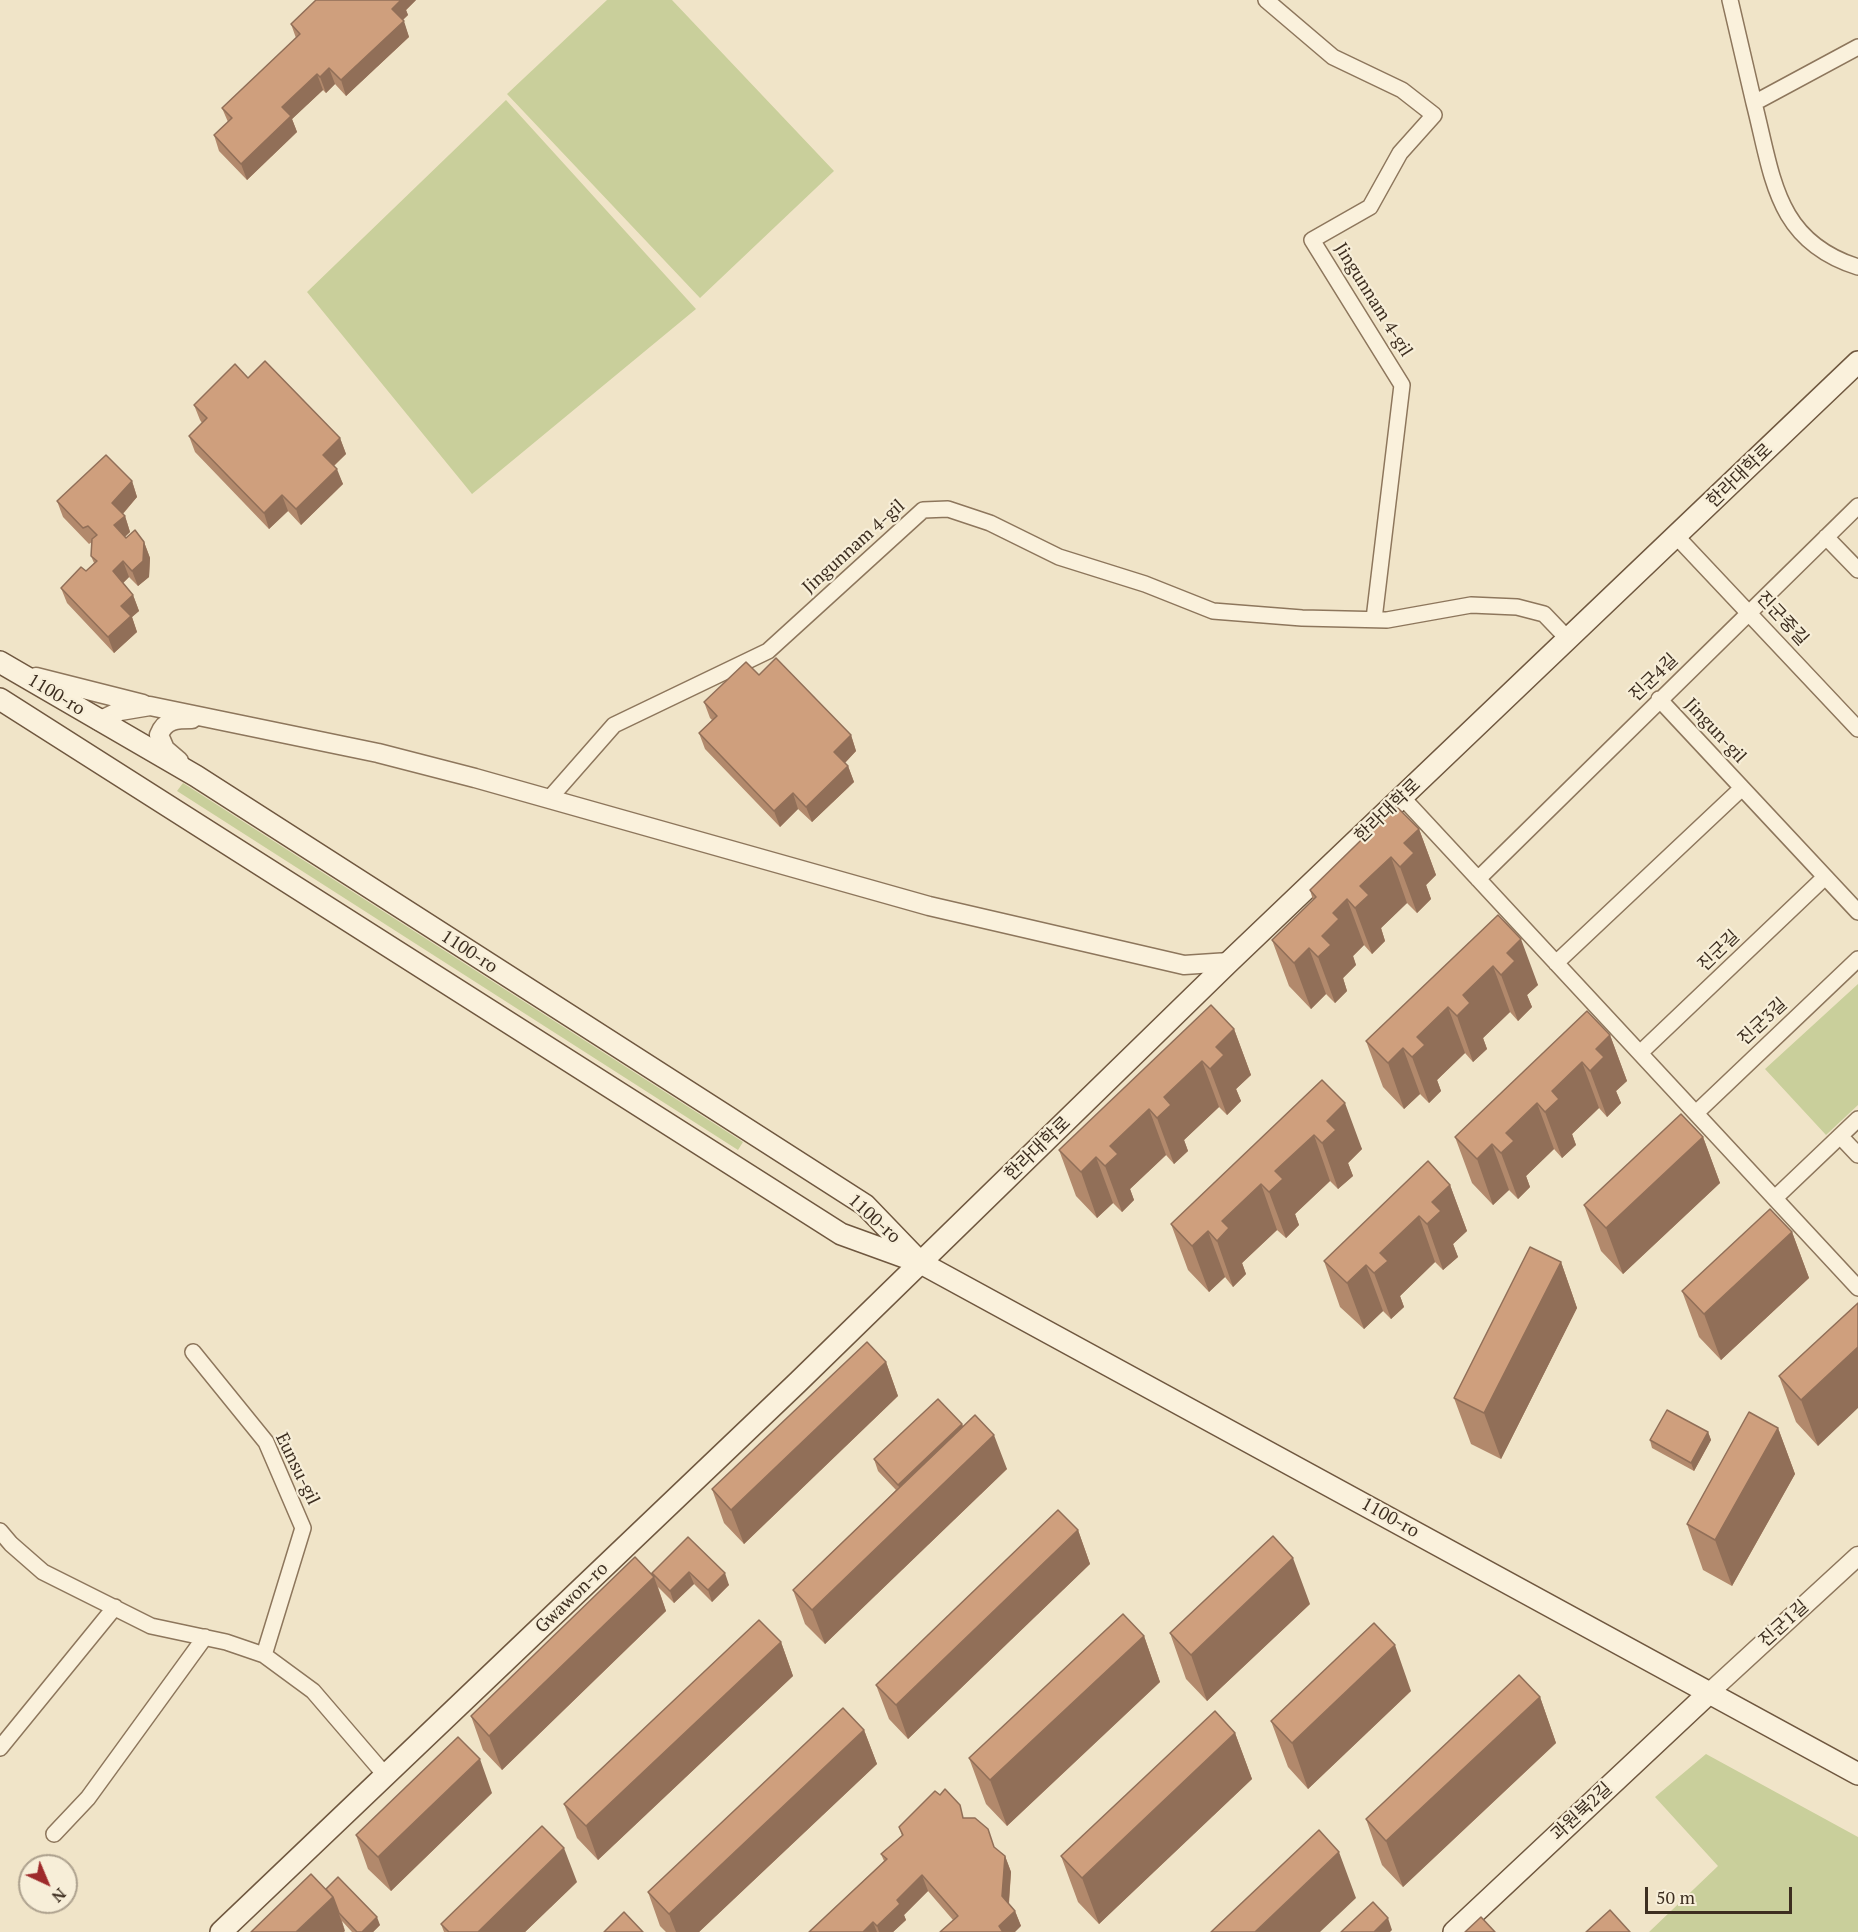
<!DOCTYPE html>
<html>
<head>
<meta charset="utf-8">
<style>
  body { margin:0 }
  #map { position:relative; width:1858px; height:1932px; overflow:hidden; background:#f0e4c8; font-family:"PT Serif",serif }
  canvas { display:block }
  .north { position:absolute; left:18px; top:1854px; width:60px; height:60px; box-sizing:border-box; background:#f7eed8; border:2px solid #ada18e; border-radius:50%; rotate:136deg; font-size:16px; font-weight:700; line-height:24px; text-align:center; color:#3d2e20 }
  .north::after { content:''; display:block; margin:auto; width:21px; height:27px; background:#9e2a2b; clip-path:polygon(50% 0,100% 100%,50% 72%,0 100%) }
  .scale { position:absolute; left:1645px; top:1887px; width:147px; height:27px; box-sizing:border-box; border:3px solid #3d2e20; border-top:0; padding-left:8px; font-size:18px; line-height:21px; white-space:nowrap; color:#3d2e20; -webkit-text-stroke:4px #f7eed8; paint-order:stroke }
</style>
</head>
<body>
<div id="map">
<canvas width="1858" height="1932"></canvas>
<div class="north">N</div>
<div class="scale">50 m</div>
</div>
<script>
const ctx = document.querySelector('canvas').getContext('2d');
ctx.lineJoin = 'round';
function fill(path, color) {
  ctx.fillStyle = color;
  ctx.fill(path, 'evenodd');
}
function trace(path, color, width, dash) {
  ctx.strokeStyle = color;
  ctx.lineWidth = width;
  ctx.lineCap = dash ? 'butt' : 'round';
  ctx.setLineDash(dash || []);
  ctx.stroke(path);
}
function label(font, color, halo, rows, align = 'center') {
  ctx.font = font + ' "PT Serif","Noto Sans KR",serif';
  ctx.lineWidth = 4.5;
  ctx.setLineDash([]);
  ctx.textBaseline = 'middle';
  ctx.strokeStyle = halo;
  ctx.fillStyle = color;
  for (const [text, x, y, turn = 0] of rows) {
    ctx.save();
    ctx.translate(x, y);
    ctx.rotate((+turn || 0) * Math.PI / 180);
    ctx.textAlign = isNaN(turn) ? turn : align;
    if (halo) ctx.strokeText(text, 0, 0);
    ctx.fillText(text, 0, 0);
    ctx.restore();
  }
}
const green = new Path2D(`
  M607 0H672L834 171 700 298 507 94Z
  M506 100 696 309 472 494 307 292Z
  M183 783 743 1142 738 1150 177 791Z
  M1858 984V1105L1826 1135 1765 1069Z
  M1706 1754 1858 1837V1932H1649L1718 1866 1655 1797Z`);
const minor = new Path2D(`
  M1266 0 1333 57 1402 90 1434 115 1400 153 1370 207 1312 240 1402 385 1374 619
  M1730 0 1754 103
  M1858 47 1754 103C1773 177 1775 241 1858 267
  M1677 537 1858 729
  M1826 537 1858 570
  M1659 699 1858 912
  M1402 797 1858 1288
  M549 799 614 725 768 651 923 510 948 509 990 523 1059 557 1145 584 1213 611 1302 618 1387 620 1471 605 1517 607 1544 614 1567 638
  M1478 879 1858 506
  M1556 963 1742 788
  M1640 1053 1825 877
  M1696 1113 1858 959
  M1840 1136 1858 1155
  M1775 1198 1858 1119
  M193 1352 266 1442 303 1528 264 1655
  M0 1531 11 1544 43 1572 151 1626 226 1642 264 1655 313 1691 386 1776
  M0 1748 115 1607
  M54 1834 88 1798 205 1637`);
const tertiary = new Path2D(`
  M36 677 143 704
  M99 721 120 711 150 706 378 753 475 778 929 906 1184 965 1229 962
  M179 761 165 749 159 735C165 719 177 719 192 719
  M1710 1692 1858 1556`);
const secondary = new Path2D(`
  M0 662 196 776 865 1205 917 1259
  M0 699 841 1234 921 1263 1858 1774
  M221 1932 797 1383 1229 962 1858 362
  M1454 1932 1710 1692`);
const wall = new Path2D(`
  M316 0H416L406 10 408 15 403 20 409 37 346 96 335 84 326 93 323 90 292 119 297 132 247 180 219 151 214 135 228 122 222 108 296 38 291 24Z
  M248 378 340 438 346 454 334 466 343 484 301 525 288 511 269 529 195 452 189 436 202 423 200 420 194 405Z
  M132 481 137 497 123 514 125 516 130 532 125 537 126 538 144 542 150 558 149 577 138 586 129 577 123 583 133 595 139 611 132 617 137 632 114 653 67 603 61 588 86 571 94 563 91 556 92 542 89 544 63 517 57 501Z
  M704 702 851 735 856 751 845 763 848 766 854 782 812 822 798 809 780 827 705 749 699 733 712 720 710 718Z
  M1419 829 1436 875 1426 885 1431 899 1417 913 1407 903 1381 928 1385 941 1372 954 1364 945 1353 956 1356 965 1343 978 1347 991 1335 1003 1326 994 1311 1009 1289 986 1272 940 1313 900 1310 890Z
  M1498 915 1538 985 1527 995 1532 1007 1518 1021 1510 1012 1483 1038 1487 1049 1473 1062 1465 1053 1437 1080 1441 1091 1429 1103 1420 1094 1404 1109 1383 1087 1366 1041Z
  M1234 1029 1251 1075 1236 1089 1241 1101 1227 1115 1219 1107 1184 1140 1188 1151 1174 1164 1166 1155 1130 1189 1134 1200 1122 1212 1113 1203 1097 1218 1076 1196 1059 1150Z
  M1610 1035 1627 1081 1616 1091 1621 1103 1607 1117 1599 1108 1572 1134 1576 1145 1562 1158 1554 1149 1526 1176 1530 1187 1518 1199 1509 1190 1493 1205 1472 1183 1455 1137Z
  M1322 1080 1362 1149 1348 1163 1353 1176 1338 1189 1330 1181 1295 1214 1299 1225 1286 1238 1277 1230 1242 1263 1246 1274 1233 1287 1225 1277 1209 1292 1188 1270 1171 1224Z
  M1703 1137 1720 1183 1623 1274 1601 1251 1584 1205Z
  M1450 1185 1467 1231 1453 1244 1458 1257 1443 1270 1435 1262 1400 1296 1404 1307 1391 1319 1383 1311 1364 1329 1340 1307 1324 1261Z
  M1792 1232 1809 1278 1721 1360 1699 1337 1682 1291Z
  M1561 1262 1577 1308 1501 1459 1471 1444 1454 1398Z
  M1858 1303 1818 1446 1796 1422 1779 1376Z
  M886 1362 898 1396 744 1544 724 1523 712 1489Z
  M962 1424 963 1426 1007 1469 825 1644 805 1624 793 1590 896 1490 878 1471 874 1459Z
  M1778 1428 1795 1474 1732 1586 1703 1570 1687 1524Z
  M1708 1432 1711 1440 1694 1471 1652 1448 1650 1440Z
  M1078 1530 1090 1564 908 1739 889 1719 876 1685Z
  M688 1537 729 1585 712 1602 694 1584 674 1603 658 1587 666 1611 502 1770 483 1750 471 1716 653 1575Z
  M1310 1604 1207 1701 1186 1679 1170 1633Z
  M1144 1636 1160 1682 1007 1826 986 1804 969 1758Z
  M781 1642 793 1676 598 1860 577 1838 564 1804Z
  M1411 1691 1308 1789 1288 1767 1271 1721Z
  M1540 1697 1556 1743 1403 1887 1382 1865 1366 1819Z
  M864 1730 877 1764 699 1932H666L660 1926 648 1892Z
  M1235 1733 1252 1779 1099 1924 1078 1902 1061 1856Z
  M492 1793 391 1891 368 1869 356 1835Z
  M964 1818 995 1848 1005 1856 1011 1872 1009 1904 1015 1911 1021 1926 953 1920 928 1891 904 1915 906 1920 893 1932H809L884 1861 881 1854 902 1836 899 1827Z
  M577 1882 525 1932H444L441 1924Z
  M326 1889 380 1925 373 1932H352L342 1921 345 1931Z`);
const shadedWall = new Path2D(`
  M400 0H416L406 10 408 15 398 24 392 9Z
  M404 21 409 37 346 96 341 80Z
  M329 68 335 84 326 93 320 77Z
  M317 74 323 90 292 119 297 132 247 180 241 164 282 107Z
  M340 438 346 454 329 470 323 455Z
  M337 469 343 484 301 525 296 509Z
  M132 481 137 497 118 519 112 503Z
  M282 495 288 511 269 529 264 513Z
  M125 516 130 532 120 541 114 525Z
  M144 542 150 558 149 577 138 586 132 571Z
  M123 561 129 577 119 587 113 571Z
  M133 595 139 611 132 617 137 632 114 653 108 637 121 606Z
  M851 735 856 751 840 768 834 752Z
  M848 766 854 782 812 822 806 807Z
  M793 793 798 809 780 827 774 811Z
  M1419 829 1436 875 1426 885 1431 899 1417 913 1400 867 1404 843Z
  M1391 857 1407 903 1381 928 1385 941 1372 954 1355 908 1360 886Z
  M1347 899 1364 945 1353 956 1356 965 1343 978 1347 991 1335 1003 1318 957 1322 936 1333 913Z
  M1521 939 1538 985 1527 995 1532 1007 1518 1021 1501 975 1507 953Z
  M1309 948 1326 994 1311 1009 1294 963Z
  M1493 966 1510 1012 1483 1038 1487 1049 1473 1062 1457 1016 1463 995Z
  M1448 1007 1465 1053 1437 1080 1441 1091 1429 1103 1412 1057 1417 1037Z
  M1234 1029 1251 1075 1236 1089 1241 1101 1227 1115 1210 1069 1216 1047Z
  M1610 1035 1627 1081 1616 1091 1621 1103 1607 1117 1590 1071 1596 1049Z
  M1403 1048 1420 1094 1404 1109 1388 1063Z
  M1202 1061 1219 1107 1184 1140 1188 1151 1174 1164 1157 1118 1164 1097Z
  M1582 1062 1599 1108 1572 1134 1576 1145 1562 1158 1545 1112 1552 1091Z
  M1345 1103 1362 1149 1348 1163 1353 1176 1338 1189 1322 1143 1327 1121Z
  M1537 1103 1554 1149 1526 1176 1530 1187 1518 1199 1501 1153 1506 1133Z
  M1149 1109 1166 1155 1130 1189 1134 1200 1122 1212 1105 1166 1110 1146Z
  M1314 1135 1330 1181 1295 1214 1299 1225 1286 1238 1269 1192 1275 1171Z
  M1703 1137 1720 1183 1623 1274 1606 1228Z
  M1492 1144 1509 1190 1493 1205 1477 1159Z
  M1096 1157 1113 1203 1097 1218 1081 1172Z
  M1261 1184 1277 1230 1242 1263 1246 1274 1233 1287 1217 1241 1222 1221Z
  M1450 1185 1467 1231 1453 1244 1458 1257 1443 1270 1427 1224 1432 1202Z
  M1419 1216 1435 1262 1400 1296 1404 1307 1391 1319 1374 1273 1380 1253Z
  M1208 1231 1225 1277 1209 1292 1192 1246Z
  M1792 1232 1809 1278 1721 1360 1704 1314Z
  M1561 1262 1577 1308 1501 1459 1484 1413Z
  M1366 1265 1383 1311 1364 1329 1347 1283Z
  M1858 1347V1408L1818 1446 1801 1400Z
  M886 1362 898 1396 744 1544 731 1510Z
  M962 1424 966 1436 903 1497 898 1485Z
  M1778 1428 1795 1474 1732 1586 1715 1540Z
  M1708 1432 1711 1440 1694 1471 1691 1463Z
  M994 1435 1007 1469 825 1644 812 1610Z
  M1078 1530 1090 1564 908 1739 896 1705Z
  M1293 1558 1310 1604 1207 1701 1191 1655Z
  M689 1572 694 1584 674 1603 670 1591Z
  M725 1573 729 1585 712 1602 708 1590Z
  M654 1577 666 1611 502 1770 489 1736Z
  M1144 1636 1160 1682 1007 1826 990 1780Z
  M781 1642 793 1676 598 1860 586 1826Z
  M1395 1645 1411 1691 1308 1789 1292 1743Z
  M1540 1697 1556 1743 1403 1887 1386 1841Z
  M864 1730 877 1764 699 1932H676L669 1914Z
  M1235 1733 1252 1779 1099 1924 1082 1878Z
  M480 1759 492 1793 391 1891 378 1857Z
  M564 1848 577 1882 525 1932H478Z
  M1339 1852 1356 1898 1320 1932H1255Z
  M1005 1856 1011 1872 1008 1912 1002 1896Z
  M922 1875 928 1891 904 1915 906 1920 893 1932H879L877 1926 897 1900Z
  M333 1897 345 1931 344 1932H296Z
  M1015 1911 1021 1926 1015 1932H1002L999 1926Z
  M377 1917 380 1925 373 1932H362Z
  M1388 1918 1392 1930 1390 1932H1374Z
  M873 1922 877 1932H863Z`);
const building = new Path2D(`
  M316 0H401L392 9 404 21 341 80 329 68 320 77 317 74 282 107 291 116 241 164 214 135 232 118 222 108 300 34 291 24Z
  M265 361 340 438 323 455 337 469 296 509 282 495 264 513 189 436 207 418 194 405 235 364 248 378Z
  M106 455 132 481 112 503 125 516 114 525 126 538 135 530 144 542 143 561 132 571 123 561 113 571 133 595 121 606 131 616 108 637 61 588 81 567 86 571 97 561 91 556 92 539 97 535 88 526 83 528 57 501Z
  M776 658 851 735 834 752 848 766 806 807 793 793 774 811 699 733 717 716 704 702 746 662 759 675Z
  M1396 806 1419 829 1404 843 1414 853 1400 867 1391 857 1360 886 1369 895 1355 908 1347 899 1333 913 1339 919 1322 936 1331 945 1318 957 1309 948 1294 963 1272 940 1316 897 1310 890Z
  M1498 915 1521 939 1507 953 1515 961 1501 975 1493 966 1463 995 1470 1003 1457 1016 1448 1007 1417 1037 1425 1045 1412 1057 1403 1048 1388 1063 1366 1041Z
  M1211 1005 1234 1029 1216 1047 1224 1055 1210 1069 1202 1061 1164 1097 1171 1105 1157 1118 1149 1109 1110 1146 1118 1154 1105 1166 1096 1157 1081 1172 1059 1150Z
  M1587 1011 1610 1035 1596 1049 1604 1057 1590 1071 1582 1062 1552 1091 1559 1099 1545 1112 1537 1103 1506 1133 1514 1141 1501 1153 1492 1144 1477 1159 1455 1137Z
  M1322 1080 1345 1103 1327 1121 1336 1130 1322 1143 1314 1135 1275 1171 1283 1179 1269 1192 1261 1184 1222 1221 1229 1228 1217 1241 1208 1231 1192 1246 1171 1224Z
  M1681 1114 1703 1137 1606 1228 1584 1205Z
  M1428 1161 1450 1185 1432 1202 1441 1211 1427 1224 1419 1216 1380 1253 1388 1261 1374 1273 1366 1265 1347 1283 1324 1261Z
  M1770 1209 1792 1232 1704 1314 1682 1291Z
  M1530 1247 1561 1262 1484 1413 1454 1398Z
  M1858 1303V1347L1801 1400 1779 1376Z
  M867 1342 886 1362 731 1510 712 1489Z
  M938 1399 962 1424 898 1485 874 1459Z
  M1667 1410 1708 1432 1691 1463 1650 1440Z
  M1749 1412 1778 1428 1715 1540 1687 1524Z
  M975 1415 994 1435 812 1610 793 1590Z
  M1058 1510 1078 1530 896 1705 876 1685Z
  M1273 1536 1293 1558 1191 1655 1170 1633Z
  M688 1537 725 1573 708 1590 689 1572 670 1591 652 1573Z
  M635 1557 654 1577 489 1736 471 1716Z
  M1123 1614 1144 1636 990 1780 969 1758Z
  M759 1620 781 1642 586 1826 564 1804Z
  M1374 1623 1395 1645 1292 1743 1271 1721Z
  M1519 1675 1540 1697 1386 1841 1366 1819Z
  M843 1708 864 1730 669 1914 648 1892Z
  M1215 1711 1235 1733 1082 1878 1061 1856Z
  M458 1737 480 1759 378 1857 356 1835Z
  M945 1789 960 1805 963 1818H975L988 1829 994 1847 1005 1856 1002 1896 1015 1911 999 1926 1003 1932H940L958 1916 922 1875 897 1900 900 1904 877 1926 873 1922 863 1932H809L887 1859 881 1854 903 1835 899 1827 935 1791 940 1795Z
  M542 1826 564 1848 478 1932H449L441 1924Z
  M1319 1830 1339 1852 1255 1932H1211Z
  M311 1874 333 1897 296 1932H251Z
  M338 1877 377 1917 362 1932H357L339 1913 333 1897 326 1889Z
  M1373 1902 1388 1918 1374 1932H1341Z
  M1610 1910 1630 1932H1586Z
  M624 1912 643 1932H604Z
  M1481 1917 1495 1932H1465Z`);
const streetNames = [
  ["Jingunnam 4-gil",1373,300,58],
  ["한라대학로",1740,476,-44],
  ["Jingunnam 4-gil",854,547,-42],
  ["진군중길",1782,619,47],
  ["진군4길",1654,678,-44],
  ["1100-ro",56,695,31],
  ["Jingun-gil",1715,731,47],
  ["한라대학로",1388,811,-44],
  ["진군길",1719,951,-44],
  ["1100-ro",469,952,33],
  ["진군3길",1763,1022,-43],
  ["한라대학로",1038,1149,-44],
  ["1100-ro",874,1219,42],
  ["Eunsu-gil",297,1469,64],
  ["1100-ro",1390,1518,29],
  ["Gwawon-ro",572,1598,-44],
  ["진군1길",1784,1624,-42],
  ["과원북2길",1582,1812,-43]
];
fill(green, '#c9cf9b');
trace(minor, '#8d765c', 18);
trace(tertiary, '#8d765c', 21);
trace(secondary, '#6f573f', 24);
trace(minor, '#faf1dc', 15);
trace(tertiary, '#faf1dc', 18);
trace(secondary, '#faf1dc', 21);
fill(wall, '#b2896c');
fill(shadedWall, '#916f58');
fill(building, '#cf9f7d');
trace(building, '#916f58', 1.5);
label('18px', '#3d2e20', '#f7eed8', streetNames);
</script>
</body>
</html>
